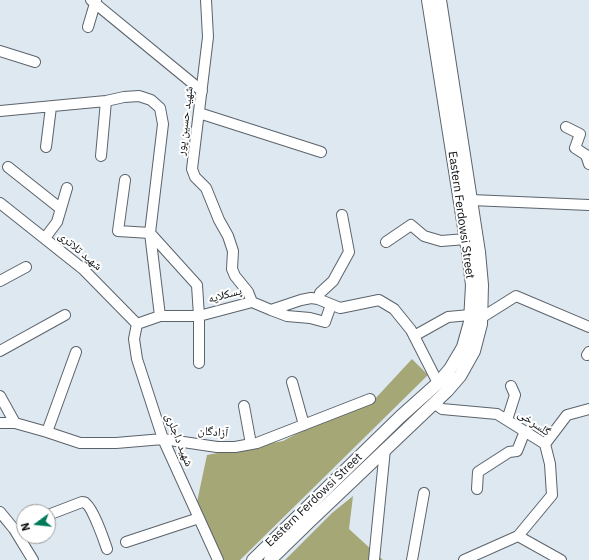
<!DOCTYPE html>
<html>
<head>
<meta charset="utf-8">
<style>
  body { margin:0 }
  #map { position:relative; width:589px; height:560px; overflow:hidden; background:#dee8f1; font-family:"IBM Plex Sans",sans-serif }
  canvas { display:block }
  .north { position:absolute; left:16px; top:504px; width:40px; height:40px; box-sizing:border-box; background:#fff; border:1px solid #9e9fa0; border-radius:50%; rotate:255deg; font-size:11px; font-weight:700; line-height:16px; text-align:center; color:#0c0f12 }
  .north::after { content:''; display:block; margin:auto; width:14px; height:18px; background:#007b59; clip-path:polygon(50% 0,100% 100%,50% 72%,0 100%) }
</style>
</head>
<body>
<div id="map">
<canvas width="589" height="560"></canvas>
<div class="north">N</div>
</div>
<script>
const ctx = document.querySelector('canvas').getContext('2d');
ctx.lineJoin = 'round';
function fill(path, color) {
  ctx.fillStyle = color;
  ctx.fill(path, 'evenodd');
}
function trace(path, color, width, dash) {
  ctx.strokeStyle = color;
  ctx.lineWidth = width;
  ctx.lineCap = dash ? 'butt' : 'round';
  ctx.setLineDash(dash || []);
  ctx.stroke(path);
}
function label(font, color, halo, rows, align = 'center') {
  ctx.font = font + ' "IBM Plex Sans","Noto Naskh Arabic",sans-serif';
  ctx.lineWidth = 4;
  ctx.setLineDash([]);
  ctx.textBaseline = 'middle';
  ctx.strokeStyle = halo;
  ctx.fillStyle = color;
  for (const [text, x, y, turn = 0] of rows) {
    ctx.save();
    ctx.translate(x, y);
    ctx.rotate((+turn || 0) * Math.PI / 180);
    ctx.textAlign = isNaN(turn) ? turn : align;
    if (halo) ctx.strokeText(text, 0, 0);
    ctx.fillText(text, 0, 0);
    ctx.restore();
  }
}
const forest = new Path2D(`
  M412 359 428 375 240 560H224L197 502 207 455 283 441 313 425 373 401Z
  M353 496 349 529 383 560H285L332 513Z`);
const minor = new Path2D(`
  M91 0 202 91
  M206 0 208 37 192 169 195 177 206 188 219 220 228 236 233 251 232 269 235 276 248 292 252 302
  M88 27 96 0
  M0 51 35 62
  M0 111 106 101 124 97 139 96 151 100 160 108 163 124 150 233 160 316
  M199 113 321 152
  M566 127 580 134 575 148 586 155 589 164
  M46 147 51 107
  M101 156 106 101
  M8 167 61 209
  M125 180 118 231 150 233 197 285 199 316V363
  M471 200 589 205
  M0 203 83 269 137 324
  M45 238 57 222 67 188
  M386 242 411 225 424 236 441 241 466 239
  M0 281 26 267
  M318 299 320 293 333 281 349 252 342 215
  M271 310 287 316 310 318 325 322 331 305
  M481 318 516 296 589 327
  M137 324 160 316H199L252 302 271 310 301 300 311 298 318 299 340 308 379 300 394 309 411 330 438 383
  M137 324 134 339 137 359 163 439 218 560
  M414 336 448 317 470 315
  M0 351 65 315
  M587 355 589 352
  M292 382 304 425
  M0 396 15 423
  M434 403 442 409 497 414 545 444 550 464 552 495 518 536 464 560
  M244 406 251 444
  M507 420 515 395 511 386
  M0 423H15L47 432 80 443H116L163 439 217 447H235L257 443 370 399
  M47 432 76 352
  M545 444 567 415 589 409
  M477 489 478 472 509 452 517 451 525 431
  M0 512 14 529 33 560
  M48 515 82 502C83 502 85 502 85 503 92 506 104 540 107 549
  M518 536 561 560
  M126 542 199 518
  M374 560 385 449
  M412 560 424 493`);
const major = new Path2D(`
  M253 560 400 417 438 383 450 369 463 347 470 322 472 285 468 253 428 0
  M270 560 309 522 447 391 460 376 474 351 481 324 482 285 479 252 440 0`);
const streetNames = [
  ["شهید حسین پور",185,121,-83],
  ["Eastern Ferdowsi Street",461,215,82],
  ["شهید تلاتری",80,251,40],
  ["پسکلایه",225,295,-15],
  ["گلسرخی",534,423,35],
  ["آزادگان",213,432,5],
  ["شهید داجلری",179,440,68],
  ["Eastern Ferdowsi Street",314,500,-44]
];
fill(forest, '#a5a776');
trace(minor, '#5b636b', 12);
trace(major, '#5b636b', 14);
trace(minor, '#fff', 10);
trace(major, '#fff', 12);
label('12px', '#0c0f12', '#fff', streetNames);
</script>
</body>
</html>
